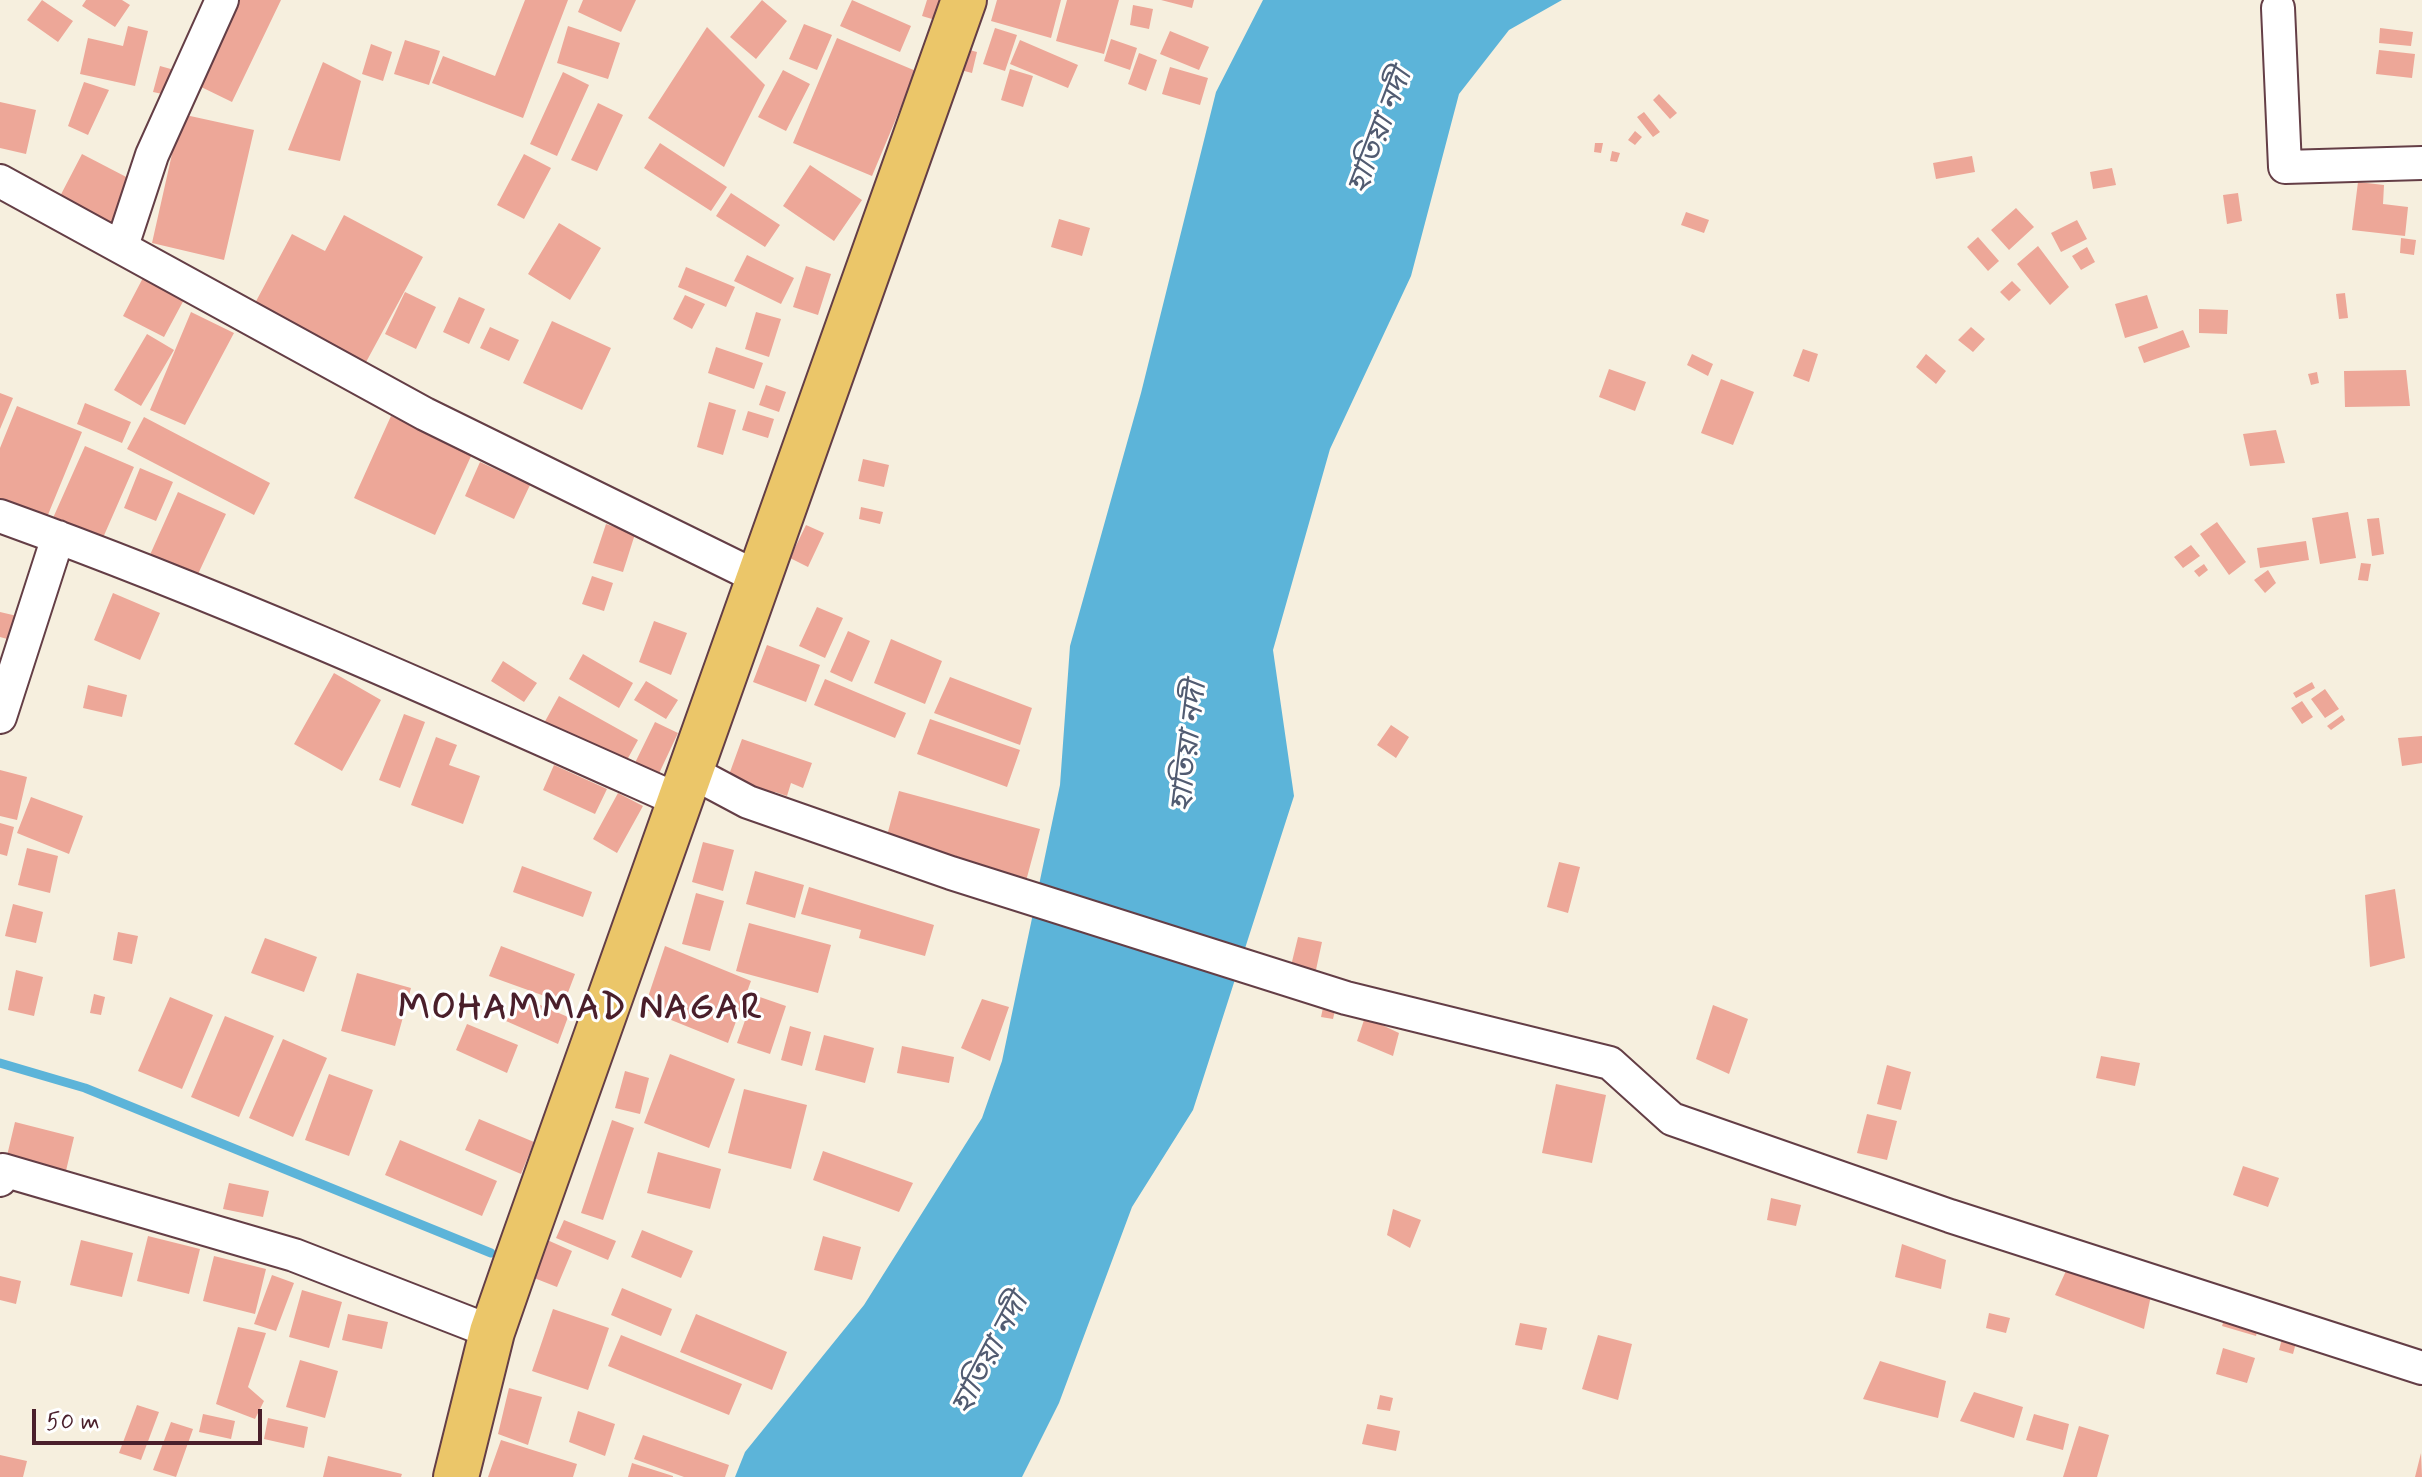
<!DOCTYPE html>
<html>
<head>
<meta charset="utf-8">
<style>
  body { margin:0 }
  #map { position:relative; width:2422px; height:1477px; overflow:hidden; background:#f6efde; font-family:Mynerve,sans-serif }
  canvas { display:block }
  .scale { position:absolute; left:32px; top:1409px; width:230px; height:36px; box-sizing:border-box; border:4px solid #4a1f2b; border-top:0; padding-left:10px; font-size:24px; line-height:28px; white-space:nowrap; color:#4a1f2b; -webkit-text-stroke:6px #fff; paint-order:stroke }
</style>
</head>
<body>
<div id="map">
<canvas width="2422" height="1477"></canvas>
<div class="scale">50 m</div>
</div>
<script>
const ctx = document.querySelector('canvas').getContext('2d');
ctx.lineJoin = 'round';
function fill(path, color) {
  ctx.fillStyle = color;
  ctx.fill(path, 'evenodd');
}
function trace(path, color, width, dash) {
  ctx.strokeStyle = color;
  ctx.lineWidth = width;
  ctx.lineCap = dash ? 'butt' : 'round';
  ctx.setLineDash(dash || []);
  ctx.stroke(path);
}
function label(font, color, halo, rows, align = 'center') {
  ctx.font = font + ' Mynerve,"Noto Sans Bengali",sans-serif';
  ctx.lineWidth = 6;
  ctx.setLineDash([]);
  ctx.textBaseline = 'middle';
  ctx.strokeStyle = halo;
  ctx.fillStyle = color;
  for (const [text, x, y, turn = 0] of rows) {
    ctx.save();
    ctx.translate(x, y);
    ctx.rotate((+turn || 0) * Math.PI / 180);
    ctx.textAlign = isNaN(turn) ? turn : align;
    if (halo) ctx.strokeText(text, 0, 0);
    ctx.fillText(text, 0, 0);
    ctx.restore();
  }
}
const water = new Path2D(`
  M1263 0H1562L1509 30 1459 94 1411 276 1330 449 1273 650 1294 796 1193 1110 1132 1207 1059 1403 1022 1477H735L745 1452 864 1305 982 1118 1002 1061 1060 785 1070 646 1141 393 1216 92Z`);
const stream = new Path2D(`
  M0 1063 85 1088 491 1253`);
const building = new Path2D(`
  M42 0 73 21 58 42 27 20Z
  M86 0H122L130 5 115 27 82 6Z
  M235 0H281L232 102 195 84Z
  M525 0H568L523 118 432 83 443 56 495 76Z
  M583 0H636L621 32 578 12Z
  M762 0 787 21 756 59 730 37Z
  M852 0 911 26 900 52 840 26Z
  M927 0H949L942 22 922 16Z
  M997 0H1061L1051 38 991 21Z
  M1067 0H1119L1104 54 1056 41Z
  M1161 0H1194L1192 8Z
  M1133 5 1153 9 1149 29 1130 25Z
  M804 24 832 35 817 70 789 59Z
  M128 26 148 31 135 86 80 74 88 38 123 46Z
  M568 26 620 43 608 79 557 63Z
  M707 27 765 85 724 167 648 118Z
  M995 28 1017 35 1005 71 983 64Z
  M2380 28 2413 32 2411 46 2379 43Z
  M1170 31 1209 47 1199 70 1160 54Z
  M837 38 916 71 872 176 793 143Z
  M1111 39 1137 48 1130 70 1104 61Z
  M405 40 440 51 429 85 394 74Z
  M1020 40 1078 65 1068 88 1010 64Z
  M371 44 392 52 383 81 362 74Z
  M958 47 977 52 972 73 953 68Z
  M2379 50 2415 54 2412 78 2376 74Z
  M1139 53 1157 60 1146 91 1128 84Z
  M323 62 361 81 340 161 288 150Z
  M160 66 178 71 172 96 153 92Z
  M1170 67 1208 78 1200 105 1162 94Z
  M1010 69 1033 76 1023 107 1001 100Z
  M783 70 810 84 786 131 758 117Z
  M563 72 589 85 557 156 530 144Z
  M84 82 109 90 88 135 68 126Z
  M1659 94 1677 113 1670 119 1653 100Z
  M0 102 36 110 26 154 0 148Z
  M598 103 623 115 597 171 571 160Z
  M1644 112 1660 132 1653 137 1637 117Z
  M181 114 254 130 224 260 152 243Z
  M1635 131 1642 137 1635 145 1628 140Z
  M660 143 727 187 711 211 644 168Z
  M1595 143H1603L1601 153 1594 152Z
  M1612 151 1620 153 1617 162 1610 161Z
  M82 154 134 181 107 231 56 204Z
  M524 154 551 168 524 219 497 205Z
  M1972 156 1975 172 1936 179 1933 163Z
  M810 165 862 200 834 241 783 206Z
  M2112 168 2116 185 2093 189 2090 172Z
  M2358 182 2384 185 2383 204 2408 207 2405 236 2352 230Z
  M731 193 780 225 765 247 716 216Z
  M2238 193 2242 221 2227 224 2223 195Z
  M2016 208 2034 227 2009 250 1991 230Z
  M1686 212 1709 220 1704 233 1681 225Z
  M344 215 423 257 365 364 254 305 292 234 325 251Z
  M1059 219 1090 228 1082 256 1051 247Z
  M2077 220 2087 239 2061 252 2051 233Z
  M559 223 601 248 570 300 528 274Z
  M1978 237 1999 261 1988 271 1967 247Z
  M2401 238 2416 240 2414 255 2400 253Z
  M2038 246 2069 287 2050 305 2017 264Z
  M2087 247 2095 262 2081 270 2072 256Z
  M747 255 794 278 781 304 734 281Z
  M806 266 831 274 818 315 793 307Z
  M686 267 735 287 726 307 678 287Z
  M145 274 186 296 164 337 123 316Z
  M2012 281 2021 290 2009 301 2000 292Z
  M405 292 436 307 416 349 385 334Z
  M2345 293 2348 318 2339 319 2336 294Z
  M685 295 705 304 692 329 673 319Z
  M2147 295 2158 328 2125 338 2115 304Z
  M459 297 485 309 469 344 443 332Z
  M2199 309 2228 310 2227 334 2199 333Z
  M191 312 234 333 185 425 150 410Z
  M756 312 781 319 769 357 745 349Z
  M552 321 611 348 582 410 523 383Z
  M490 327 519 340 509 361 480 348Z
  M1971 327 1985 339 1973 352 1958 340Z
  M2183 330 2190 347 2144 363 2138 347Z
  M147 334 174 350 141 406 114 390Z
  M716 347 763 363 754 389 708 373Z
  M1803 349 1818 354 1809 382 1793 376Z
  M1692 354 1713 364 1708 376 1687 365Z
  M1926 354 1946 371 1936 384 1916 367Z
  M1609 369 1646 382 1635 411 1599 397Z
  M2406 370 2410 406 2345 407 2344 371Z
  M2317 372 2319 383 2311 385 2308 374Z
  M1721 379 1754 392 1733 445 1701 433Z
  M766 385 786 392 779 412 759 405Z
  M0 393 13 398 0 429Z
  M709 402 736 410 723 455 697 447Z
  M85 403 131 422 122 443 77 424Z
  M17 406 82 432 45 522 0 504V448Z
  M748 411 774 419 768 438 742 430Z
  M391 416 472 454 435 535 354 498Z
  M144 417 270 483 254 515 127 449Z
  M2276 430 2285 463 2250 466 2243 434Z
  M85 446 134 467 102 540 53 518Z
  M863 459 889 465 884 487 858 481Z
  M480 462 530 485 514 519 465 496Z
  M140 468 173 482 156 521 124 508Z
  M178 492 226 514 192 587 145 566Z
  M861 507 883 512 880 524 859 519Z
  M2348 512 2356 558 2320 564 2312 518Z
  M2379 518 2384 554 2372 556 2367 519Z
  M2217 522 2246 562 2229 575 2200 534Z
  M606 524 635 534 623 572 593 563Z
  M806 525 824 533 808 567 790 558Z
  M2306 541 2309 560 2260 568 2257 548Z
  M2191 545 2200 556 2183 568 2174 557Z
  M2361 563 2371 564 2368 581 2358 580Z
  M2204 564 2208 570 2199 577 2194 571Z
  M2268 570 2276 583 2265 593 2254 580Z
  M592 576 613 583 604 611 582 604Z
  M113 593 160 613 140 660 94 640Z
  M817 607 843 618 825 658 799 646Z
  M0 612 17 616 11 640 0 637Z
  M654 621 687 633 671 675 639 662Z
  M848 631 870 641 852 682 830 672Z
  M891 639 942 661 925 704 874 683Z
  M767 645 820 665 806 702 753 682Z
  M583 654 633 683 619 708 569 679Z
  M503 661 537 683 524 702 491 681Z
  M334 673 381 700 342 771 294 744Z
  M950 677 1032 708 1020 745 934 713Z
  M825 679 906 713 895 738 814 705Z
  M646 681 678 700 666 719 634 700Z
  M2312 682 2315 688 2296 698 2293 693Z
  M88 685 127 695 122 717 83 708Z
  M2325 689 2339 709 2325 718 2311 699Z
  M559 696 638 740 622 769 543 725Z
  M2302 701 2313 717 2302 724 2291 708Z
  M404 714 425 722 400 788 379 780Z
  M2342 715 2345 720 2331 730 2327 726Z
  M930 719 1020 750 1007 787 917 754Z
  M655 722 678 733 655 782 631 771Z
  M1391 725 1409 737 1396 758 1377 745Z
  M2422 736V763L2402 766 2398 738Z
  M436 737 457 745 449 765 480 776 463 824 411 805Z
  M742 739 812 763 803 788 791 783 787 796 775 792 773 800 726 783Z
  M554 765 607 789 595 814 543 790Z
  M0 770 27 777 17 820 0 816Z
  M899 791 1040 829 1026 881 885 843Z
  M618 793 643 806 617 853 593 839Z
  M31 797 83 816 69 854 17 833Z
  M0 823 14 827 7 856 0 854Z
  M703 842 734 850 723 891 692 882Z
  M27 848 58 856 50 893 18 885Z
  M1559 862 1580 867 1568 913 1547 907Z
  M522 866 592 892 583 917 513 892Z
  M755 871 804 885 795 918 746 904Z
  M809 887 934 925 925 956 859 938 861 930 801 914Z
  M2395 889 2405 958 2370 967 2365 895Z
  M696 893 724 901 710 951 682 944Z
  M13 904 43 912 36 943 5 936Z
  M749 923 831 945 818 993 736 971Z
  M118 932 138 936 132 964 113 960Z
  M1298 937 1322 942 1314 979 1289 974Z
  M265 938 317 957 304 992 251 973Z
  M501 946 575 974 564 1003 489 976Z
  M665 946 751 981 728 1043 644 1009Z
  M16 970 43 977 34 1016 8 1010Z
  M357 973 411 988 395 1046 341 1031Z
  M94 994 105 997 101 1015 90 1013Z
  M517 995 568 1017 558 1044 506 1021Z
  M754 995 786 1006 770 1054 737 1043Z
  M170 997 213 1015 182 1089 138 1071Z
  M982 999 1009 1007 990 1061 961 1048Z
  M1324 1003 1336 1006 1333 1019 1321 1017Z
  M1713 1005 1748 1019 1729 1074 1696 1059Z
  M225 1016 274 1036 239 1117 191 1097Z
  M1365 1017 1399 1033 1393 1056 1357 1041Z
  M467 1024 518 1045 507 1073 456 1050Z
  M790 1026 811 1032 802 1066 781 1060Z
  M824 1035 874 1048 865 1083 815 1070Z
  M283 1039 327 1058 293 1137 249 1118Z
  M902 1046 954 1057 949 1083 897 1073Z
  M670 1054 735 1079 709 1148 644 1123Z
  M2101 1056 2140 1063 2135 1086 2096 1078Z
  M1887 1065 1911 1072 1901 1110 1877 1104Z
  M625 1071 649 1078 640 1114 615 1108Z
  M329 1074 373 1090 349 1156 305 1140Z
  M1556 1084 1606 1095 1592 1163 1542 1153Z
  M744 1089 807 1105 791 1169 728 1153Z
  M1867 1114 1897 1121 1887 1160 1857 1153Z
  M479 1119 534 1142 521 1174 465 1150Z
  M612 1120 634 1128 603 1220 581 1213Z
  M15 1122 74 1137 65 1175 6 1160Z
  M400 1140 497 1181 482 1216 385 1175Z
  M823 1151 913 1183 899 1212 813 1180Z
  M658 1152 721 1169 710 1209 647 1193Z
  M2243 1166 2279 1178 2268 1207 2233 1195Z
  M229 1183 269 1191 263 1217 223 1209Z
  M1771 1198 1801 1205 1796 1226 1767 1220Z
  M1393 1209 1421 1220 1410 1248 1387 1235Z
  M564 1220 616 1241 608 1260 556 1238Z
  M642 1230 693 1251 681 1278 631 1257Z
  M148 1236 200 1249 189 1294 137 1281Z
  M823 1236 861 1247 852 1280 814 1270Z
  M545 1239 572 1251 557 1287 529 1276Z
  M81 1240 133 1253 122 1297 70 1285Z
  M1902 1244 1946 1260 1941 1289 1895 1277Z
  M214 1256 266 1269 255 1314 203 1301Z
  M2070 1262 2154 1281 2144 1329 2055 1295Z
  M272 1275 294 1283 276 1331 254 1324Z
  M0 1276 21 1281 16 1304 0 1300Z
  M622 1288 672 1309 661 1336 611 1315Z
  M302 1290 342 1302 329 1348 289 1337Z
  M553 1309 609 1328 588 1390 532 1371Z
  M1989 1313 2010 1318 2006 1333 1986 1328Z
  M348 1314 388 1322 382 1349 342 1340Z
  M696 1314 787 1352 772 1390 680 1352Z
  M2226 1314 2259 1323 2256 1336 2222 1326Z
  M1520 1323 1547 1328 1542 1350 1515 1345Z
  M238 1327 266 1333 248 1387 264 1401 255 1419 216 1404Z
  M621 1335 742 1384 729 1415 608 1366Z
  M1598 1335 1632 1344 1618 1400 1582 1389Z
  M2283 1335 2297 1339 2293 1354 2279 1350Z
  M2223 1348 2255 1358 2247 1383 2216 1374Z
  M300 1360 338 1371 325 1418 286 1407Z
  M1880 1361 1946 1381 1938 1418 1863 1399Z
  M509 1388 542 1397 528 1445 498 1434Z
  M1974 1392 2023 1407 2014 1438 1960 1421Z
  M1380 1395 1393 1398 1390 1411 1377 1409Z
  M137 1405 159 1412 141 1460 119 1453Z
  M578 1411 615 1424 605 1456 569 1442Z
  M203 1414 235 1421 231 1439 199 1432Z
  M2034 1414 2069 1424 2063 1450 2026 1440Z
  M268 1418 308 1427 304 1448 264 1439Z
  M171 1422 193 1429 176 1477 153 1470Z
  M1367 1424 1400 1431 1396 1451 1362 1444Z
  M2079 1426 2109 1435 2097 1477H2063Z
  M643 1435 729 1465 725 1477H684L634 1459Z
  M501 1440 577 1464 573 1477H488Z
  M2421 1453 2422 1477H2415Z
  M0 1455 27 1461 23 1477H0Z
  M328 1456 402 1474 401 1477H323Z
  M632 1463 673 1476V1477H628Z`);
const minor = new Path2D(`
  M2278 8 2285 167 2422 163
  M0 181 425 414 757 577
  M122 246 152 155 222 0
  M0 516C231 599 454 700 678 800
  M0 717 58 537
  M688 770 748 802 951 873 1346 998 1610 1063 1672 1119 1950 1216 2422 1368
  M0 1180 3 1170 294 1255 492 1332`);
const primary = new Path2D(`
  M456 1477 492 1332 518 1257 964 0`);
const waterNames = [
  ["হাতিয়া নদী",1382,132,-69],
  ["হাতিয়া নদী",1191,747,-83],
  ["হাতিয়া নদী",992,1355,-62]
];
const districtNames = [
  ["MOHAMMAD NAGAR",581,1010]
];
fill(water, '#5cb4d9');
trace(stream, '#5cb4d9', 9);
fill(building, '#eda798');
trace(minor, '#643e46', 36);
trace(primary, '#643e46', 48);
trace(minor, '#fff', 32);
trace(primary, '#ebc669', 44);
label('italic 30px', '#515b71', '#fff', waterNames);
ctx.letterSpacing = '2px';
label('bold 36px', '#4a1f2b', '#fff', districtNames);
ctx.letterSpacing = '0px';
</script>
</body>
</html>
